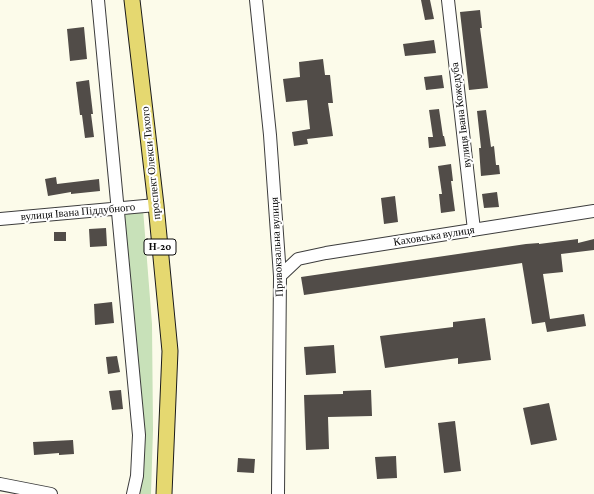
<!DOCTYPE html>
<html>
<head>
<meta charset="utf-8">
<style>
  body { margin:0 }
  canvas { display:block; background:#fcfbea }
</style>
</head>
<body>
<canvas width="594" height="494"></canvas>
<script>
const ctx = document.querySelector('canvas').getContext('2d');
ctx.lineJoin = 'round';
function fill(path, color) {
  ctx.fillStyle = color;
  ctx.fill(path, 'evenodd');
}
function trace(path, color, width, dash) {
  ctx.strokeStyle = color;
  ctx.lineWidth = width;
  ctx.lineCap = dash ? 'butt' : 'round';
  ctx.setLineDash(dash || []);
  ctx.stroke(path);
}
function label(font, color, halo, rows, align = 'center') {
  ctx.font = font + ' "Crimson Pro",serif';
  ctx.lineWidth = 4;
  ctx.setLineDash([]);
  ctx.textBaseline = 'middle';
  ctx.strokeStyle = halo;
  ctx.fillStyle = color;
  for (const [text, x, y, turn = 0] of rows) {
    ctx.save();
    ctx.translate(x, y);
    ctx.rotate((+turn || 0) * Math.PI / 180);
    ctx.textAlign = isNaN(turn) ? turn : align;
    if (halo) ctx.strokeText(text, 0, 0);
    ctx.fillText(text, 0, 0);
    ctx.restore();
  }
}
const green = new Path2D(`
  M143 209 152 324 153 430 151 494H135L140 476 122 211Z`);
const building = new Path2D(`
  M421 0H430L434 19 425 20Z
  M480 10 482 28H480L488 88 469 90 460 12Z
  M84 27 87 59 70 61 67 29Z
  M434 40 436 53 405 56 403 44Z
  M323 59 325 75H330L333 103H328L333 136 307 139 308 144 294 146 292 132 310 129 307 100 286 102 283 79 300 77 299 62Z
  M442 75 444 88 426 90 424 77Z
  M89 80 93 114H91L94 137 85 138 82 115H80L76 82Z
  M439 109 443 136H444L446 146 429 148 428 137H433L429 110Z
  M486 110 491 147 494 146 496 165H499L500 174 481 176 479 148H481L477 111Z
  M451 164 453 181H451L455 211 441 213 439 194H442L438 166Z
  M56 177 57 184 99 179 100 191 71 194V192L48 196 45 179Z
  M497 192 499 207 484 208 482 194Z
  M395 196 398 222 384 224 381 198Z
  M106 228 107 246 90 247 89 229Z
  M54 232H66V241H54Z
  M578 239V243L594 239V250L561 254 563 272 543 274 550 319 584 314 586 326 547 332 545 322 532 324 522 263 304 295 301 277 526 244 539 243V244Z
  M112 302 114 323 95 325 94 304Z
  M485 318 491 360 458 364V358L385 368 380 336 453 327V322Z
  M334 345 336 373 306 375 304 347Z
  M117 356 120 372 108 374 106 357Z
  M121 390 123 409 112 410 109 391Z
  M371 390 372 416 328 417 329 449 306 450 304 395 343 394V391Z
  M549 403 557 440 531 445 523 408Z
  M455 421 461 471 444 473 438 423Z
  M73 440 74 454 59 455V453L34 455 33 442Z
  M396 456 397 478 377 479 375 457Z
  M238 458 255 459 254 473 237 472Z`);
const minor = new Path2D(`
  M98 0 139 435 137 476 133 494
  M256 0 270 135 280 276 278 494
  M448 0 474 230
  M0 219 156 205
  M280 276 298 259 326 253 594 211
  M0 484 51 494`);
const major = new Path2D(`
  M132 0 156 205 170 351 164 494`);
const shields = [
  [160,247,32]
];
const shieldNames = [
  ["Н-20",160,247]
];
const streetNames = [
  ["вулиця Івана Кожедуба",461,115,-97],
  ["проспект Олекси Тихого",151,163,-96],
  ["вулиця Івана Піддубного",78,212,-5],
  ["Каховська вулиця",434,236,-9],
  ["Привокзальна вулиця",277,247,-93]
];
fill(green, '#c8e1b9');
fill(building, '#514c48');
trace(minor, '#3d3d3d', 14);
trace(major, '#1b1b1b', 17);
trace(minor, '#fff', 12);
trace(major, '#e5d870', 15);
for (const [x, y, w] of shields) {
  const box = new Path2D();
  box.roundRect(x - w / 2, y - 8, w, 16, 3);
  ctx.fillStyle = '#fff';
  ctx.fill(box);
  trace(box, '#0a0a0a', 1);
}
label('bold 10px', '#0a0a0a', null, shieldNames);
label('11px', '#0a0a0a', '#fff', streetNames);
</script>
</body>
</html>
